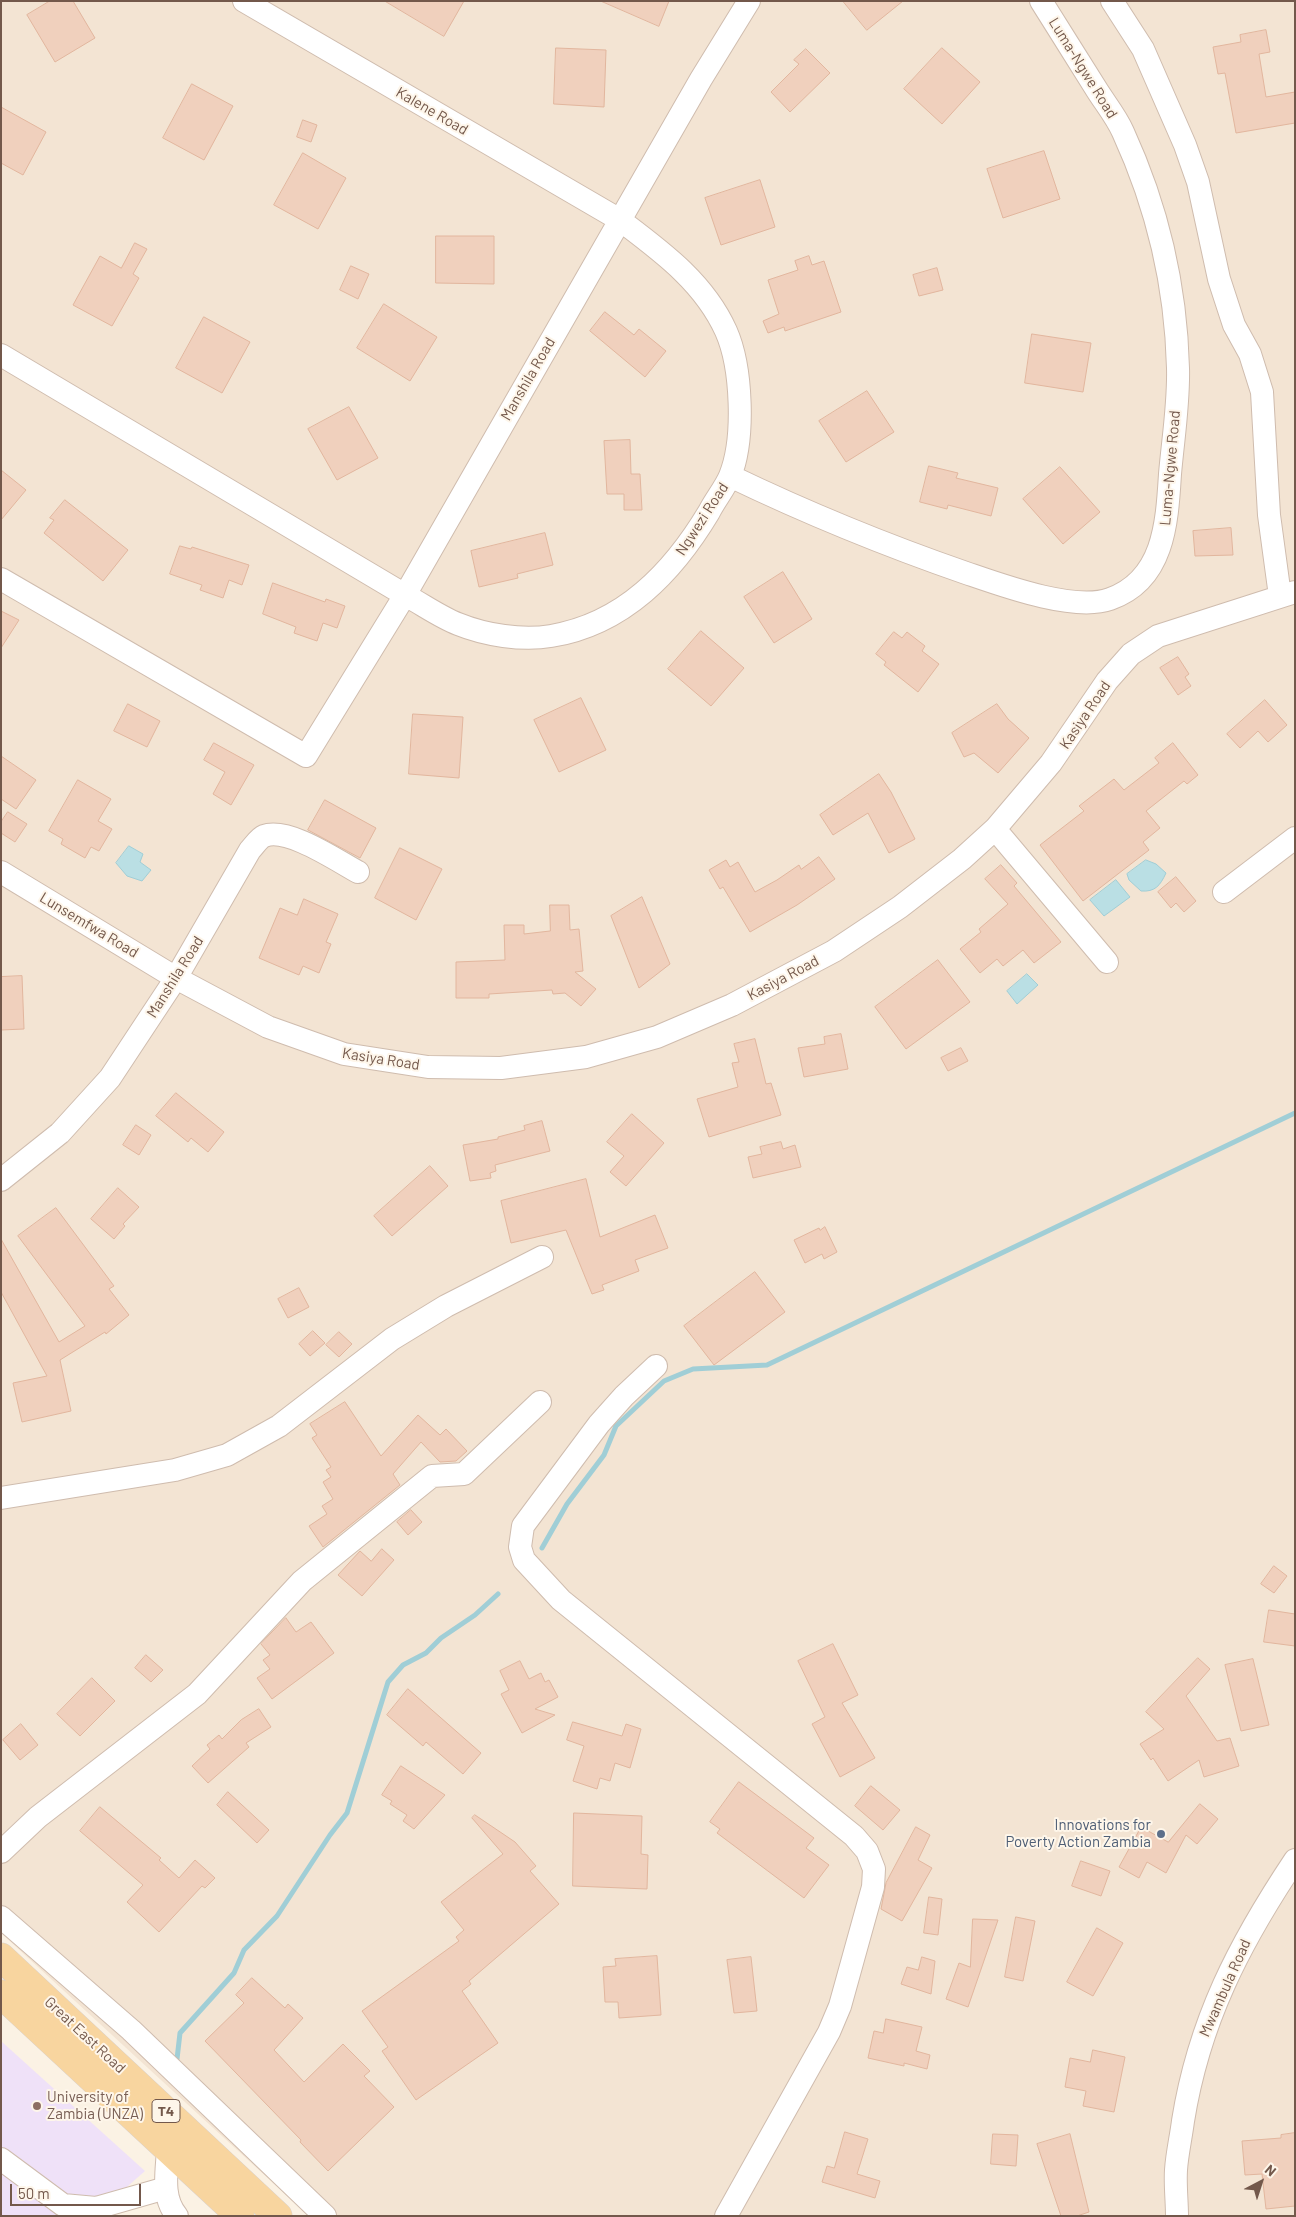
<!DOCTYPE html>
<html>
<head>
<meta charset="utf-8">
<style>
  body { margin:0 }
  #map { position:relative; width:1296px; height:2217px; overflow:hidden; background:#fbf2e4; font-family:Barlow,sans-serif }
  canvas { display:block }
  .frame { position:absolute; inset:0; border:2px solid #73584b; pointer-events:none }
  .north { position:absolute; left:1236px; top:2157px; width:50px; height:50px; -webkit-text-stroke:4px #fef6ea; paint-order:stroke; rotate:40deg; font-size:14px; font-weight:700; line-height:20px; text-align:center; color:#73584b }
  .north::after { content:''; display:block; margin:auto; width:18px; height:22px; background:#73584b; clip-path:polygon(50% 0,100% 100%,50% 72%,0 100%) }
  .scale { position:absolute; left:10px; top:2184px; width:131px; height:22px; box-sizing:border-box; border:2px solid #73584b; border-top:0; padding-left:6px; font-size:15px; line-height:18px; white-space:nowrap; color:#73584b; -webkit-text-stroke:4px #fef6ea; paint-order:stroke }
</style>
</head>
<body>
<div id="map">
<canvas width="1296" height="2217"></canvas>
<div class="frame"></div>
<div class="north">N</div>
<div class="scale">50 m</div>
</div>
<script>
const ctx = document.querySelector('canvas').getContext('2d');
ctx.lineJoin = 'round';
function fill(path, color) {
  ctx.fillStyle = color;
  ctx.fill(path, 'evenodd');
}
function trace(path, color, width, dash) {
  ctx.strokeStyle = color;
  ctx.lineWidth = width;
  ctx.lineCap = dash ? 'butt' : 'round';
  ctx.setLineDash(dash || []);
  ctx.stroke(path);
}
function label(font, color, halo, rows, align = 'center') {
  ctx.font = font + ' Barlow,sans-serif';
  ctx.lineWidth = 4;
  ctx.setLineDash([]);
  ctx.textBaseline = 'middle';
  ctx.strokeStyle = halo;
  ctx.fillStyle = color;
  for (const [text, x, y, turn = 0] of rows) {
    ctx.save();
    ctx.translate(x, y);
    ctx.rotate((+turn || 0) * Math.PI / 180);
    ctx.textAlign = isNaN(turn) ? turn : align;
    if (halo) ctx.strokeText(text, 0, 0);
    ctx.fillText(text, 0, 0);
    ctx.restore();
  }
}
const residential = new Path2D(`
  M1 1H1295V2216H309L1 1933Z`);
const education = new Path2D(`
  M1 2041 145 2171 94 2216H1Z`);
const water = new Path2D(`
  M129 846 143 854 140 862 151 870 142 881 127 876 116 863Z
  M1146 860 1156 864 1166 873C1160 886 1155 892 1141 891L1129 880 1127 874Z
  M1116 880 1130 897 1104 916 1090 900Z
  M1027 974 1038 985 1017 1004 1007 991Z`);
const stream = new Path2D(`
  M542 1548 567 1504 604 1455 616 1426 664 1381 693 1369 767 1365 1295 1113
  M177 2059 180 2033 234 1973 244 1950 277 1916 330 1835 347 1813 388 1682 403 1665 426 1653 441 1638 475 1615 498 1594`);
const building = new Path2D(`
  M50 1H73L95 38 55 62 27 15Z
  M385 1H464L444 36Z
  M601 1H669L659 26Z
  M843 1H903L867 30Z
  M1266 30 1270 52 1259 54 1266 97 1295 92V123L1236 133 1225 73 1218 74 1213 47 1241 42 1240 35Z
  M556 48 606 50 604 107 554 104Z
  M942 48 980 82 942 124 904 89Z
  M806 49 830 73 790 112 771 92 799 64 794 60Z
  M192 84 233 106 204 160 163 138Z
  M1 107 46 132 23 175 1 163Z
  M303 120 317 125 311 142 297 137Z
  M1044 151 1060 199 1003 218 987 169Z
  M303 153 346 178 318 229 274 205Z
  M760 180 775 227 721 245 705 198Z
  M436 236H494V284L436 283Z
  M135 243 147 249 133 274 139 278 112 326 73 305 100 256 121 268Z
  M809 256 812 265 824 261 841 312 785 331 784 327 768 333 763 321 779 314 768 280 798 270 795 261Z
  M351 266 369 274 358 299 340 290Z
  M937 268 943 290 919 296 913 275Z
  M384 304 437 337 410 381 357 348Z
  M605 312 634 335 639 329 666 351 645 377 590 331Z
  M204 317 250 342 222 393 176 368Z
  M1032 334 1091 343 1083 392 1025 383Z
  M867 391 894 432 846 462 819 421Z
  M349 407 378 458 337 480 308 429Z
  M630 440 631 474H640L642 510H624V494H607L604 441Z
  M929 466 958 473 956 478 998 488 991 516 948 505 947 509 920 502Z
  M1060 467 1100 512 1063 544 1023 499Z
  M1 470 26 490 1 520Z
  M65 500 128 550 103 581 44 533 54 520 50 518Z
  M1231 528 1233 555 1195 556 1193 531Z
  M545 533 553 565 517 574 518 578 479 587 471 551Z
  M180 546 191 549 192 547 249 565 242 585 229 580 223 598 200 590 202 585 170 574Z
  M783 572 812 619 774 643 744 597Z
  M273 583 325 602 326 599 345 606 337 628 323 623 317 641 294 633 296 627 263 614Z
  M1 611 19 620 1 648Z
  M701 631 744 668 711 706 668 669Z
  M894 632 902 638 907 632 925 646 922 651 939 664 918 692 884 665 886 662 876 654Z
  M1178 657 1189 674 1185 677 1191 686 1178 695 1160 668Z
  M581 698 606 750 559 772 534 720Z
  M1265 700 1287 725 1268 742 1258 731 1240 748 1227 734Z
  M128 704 160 721 147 747 114 731Z
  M997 704 1008 719 1029 738 998 773 974 753 964 757 952 733Z
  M413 714 463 717 459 778 409 774Z
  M214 743 254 765 231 805 213 794 225 772 204 760Z
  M1173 743 1198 775 1187 784 1184 781 1146 811 1160 828 1143 842 1149 850 1083 901 1040 845 1084 811 1079 806 1114 779 1124 790 1159 763 1155 758Z
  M1 756 36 780 16 809 1 799Z
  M879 774 891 792 915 839 889 853 868 813 833 835 820 815Z
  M78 780 111 799 98 821 112 829 99 851 91 847 85 858 61 844 63 839 49 831Z
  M325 800 376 828 360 858 308 830Z
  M8 812 27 824 15 842 1 833V822Z
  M400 848 442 869 416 920 375 898Z
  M819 857 835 879 797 905 750 932 723 887 720 889 709 870 726 860 730 867 738 862 755 892 777 880 799 865 801 869Z
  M1001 865 1017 883 1014 886 1061 942 1034 963 1023 950 1003 966 997 959 980 973 960 949 981 932 979 929 1008 904 985 879Z
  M1176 877 1196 901 1184 912 1176 903 1171 908 1158 892Z
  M642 897 670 964 639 988 611 916Z
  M304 899 338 914 326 942 331 944 319 973 303 966 299 975 259 958 280 908 297 915Z
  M550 905H569L570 930 579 929 583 971 575 972 596 989 581 1006 565 993 553 994 552 990 489 994V998H456V962L505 960 504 925H524V934L550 931Z
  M938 960 970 1002 906 1049 875 1007Z
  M22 976 24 1029 1 1030V977Z
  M841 1034 848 1069 804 1077 798 1048 825 1044 824 1037Z
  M755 1039 766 1084 771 1083 781 1115 709 1137 697 1099 738 1087 732 1063 739 1062 734 1044Z
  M961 1048 968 1061 948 1071 941 1058Z
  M176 1093 224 1132 208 1152 191 1138 188 1142 156 1116Z
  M632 1114 664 1143 626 1186 610 1172 624 1156 607 1142Z
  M542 1121 550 1151 495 1165 496 1171 490 1173 491 1178 470 1181 463 1145 498 1139V1137L525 1130 524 1126Z
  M136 1125 151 1135 139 1155 123 1145Z
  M781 1142 783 1149 795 1145 801 1167 753 1178 748 1157 762 1154 760 1147Z
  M430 1166 448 1186 392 1236 374 1216Z
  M586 1179 600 1237 655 1215 668 1248 635 1260 639 1271 602 1285 604 1290 592 1294 566 1230 511 1243 501 1201Z
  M118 1188 139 1207 123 1224 125 1226 114 1239 91 1219Z
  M56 1208 114 1286 109 1289 129 1315 106 1334 105 1332 60 1360 71 1411 22 1422 13 1383 47 1376 1 1292V1239L59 1342 85 1326 18 1236Z
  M825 1227 837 1252 824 1259 822 1254 805 1263 794 1240 819 1228 820 1230Z
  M755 1272 785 1312 714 1365 684 1326Z
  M299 1288 309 1307 288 1318 278 1299Z
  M313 1331 325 1343 310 1356 299 1344Z
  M339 1332 352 1344 339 1357 326 1345Z
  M345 1402 381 1456 418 1415 440 1435 446 1429 467 1451 456 1461 440 1462 421 1442 393 1474 400 1485 323 1547 309 1526 327 1514 322 1506 333 1499 323 1482 331 1477 326 1470 331 1467 312 1438 317 1435 310 1424Z
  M411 1510 422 1522 408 1535 397 1522Z
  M382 1549 394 1560 362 1596 338 1575 360 1551 371 1561Z
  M1274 1566 1287 1576 1274 1593 1261 1584Z
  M1269 1610 1295 1614V1646L1264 1642Z
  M286 1618 296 1632 311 1622 334 1653 272 1699 257 1678 270 1669 263 1660 270 1655 261 1644Z
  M833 1644 858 1695 842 1703 875 1758 840 1777 812 1724 825 1717 798 1661Z
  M146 1655 163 1670 151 1682 135 1668Z
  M1198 1658 1210 1669 1186 1696 1217 1741 1230 1738 1239 1766 1204 1777 1199 1760 1168 1781 1153 1758 1151 1760 1140 1744 1164 1729 1146 1712Z
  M1253 1659 1269 1725 1241 1731 1225 1665Z
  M520 1661 529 1679 541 1673 545 1682 549 1680 558 1697 535 1709 555 1715 522 1733 501 1694 509 1690 500 1671Z
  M92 1678 115 1701 80 1736 57 1714Z
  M408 1689 481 1753 463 1774 426 1742 423 1746 387 1715Z
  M259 1709 271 1727 246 1743 249 1747 208 1783 192 1766 210 1749 207 1745 219 1735 222 1739 241 1720Z
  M573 1722 622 1736 626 1724 641 1729 630 1768 615 1763 610 1781 600 1778 597 1789 573 1781 584 1746 567 1740Z
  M21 1724 38 1745 20 1760 3 1740Z
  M401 1766 445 1795 414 1829 403 1821 407 1815 390 1804 392 1801 382 1795Z
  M739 1782 814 1838 806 1848 829 1865 804 1898 717 1833 720 1829 710 1822Z
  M871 1786 900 1810 883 1830 855 1806Z
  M228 1792 269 1830 257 1843 217 1805Z
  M1200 1804 1218 1819 1197 1844 1186 1835 1166 1873 1147 1862 1139 1878 1119 1867 1141 1827 1168 1842Z
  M100 1807 161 1858 159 1860 179 1878 195 1860 215 1878 205 1888 202 1886 159 1932 127 1902 143 1885 80 1831Z
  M574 1813 642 1816 641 1854 648 1855 647 1889 573 1886Z
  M475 1815 515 1842 536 1866 530 1871 559 1904 469 1981 471 1984 462 1991 498 2043 416 2100 382 2051 388 2047 362 2011 459 1941 456 1937 464 1930 441 1902 503 1854 472 1818Z
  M916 1827 930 1835 918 1860 932 1868 902 1921 881 1909 886 1883Z
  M1081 1861 1110 1871 1101 1896 1072 1886Z
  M929 1897 942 1899 938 1935 924 1933Z
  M1016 1917 1035 1921 1023 1981 1005 1977Z
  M973 1919 998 1920 968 2007 946 1999 959 1963 970 1967Z
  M1097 1928 1123 1943 1093 1996 1067 1982Z
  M657 1956 661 2015 619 2018 618 2002H605L603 1967 616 1966 615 1959Z
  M751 1957 757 2011 734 2013 727 1960Z
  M922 1957 935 1961 931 1994 901 1984 907 1967 918 1970Z
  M252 1978 285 2008 288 2004 303 2018 274 2050 304 2082 343 2044 370 2071 364 2076 394 2107 328 2171 300 2142 301 2140 205 2041 244 2003 236 1995Z
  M886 2019 922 2027 916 2051 930 2055 927 2069 904 2063V2066L868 2058 874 2031 883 2033Z
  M1093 2050 1125 2057 1114 2112 1083 2106 1086 2091 1065 2087 1070 2058 1090 2062Z
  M845 2132 868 2139 857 2174 880 2181 875 2198 822 2182 827 2166 834 2168Z
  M1295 2133V2206L1266 2209 1262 2174 1245 2175 1242 2141 1281 2138V2135Z
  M993 2134 1018 2135 1016 2166 991 2164Z
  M1070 2134 1089 2212 1077 2216H1061L1037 2144Z`);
const minor = new Path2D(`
  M1112 1 1143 49 1185 145 1198 182 1219 279 1234 325 1250 354 1262 392 1269 515 1280 596
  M1 355 405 595C422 604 440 617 458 624 485 635 522 641 551 636 624 624 673 572 709 512 715 500 725 488 730 476 745 439 742 367 726 331 704 282 661 251 620 220L244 1
  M730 476C807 513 885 545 966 573 1001 585 1074 612 1110 599 1164 580 1167 523 1170 474 1173 439 1179 403 1178 368 1176 287 1157 206 1123 132 1116 116 1104 102 1095 87 1077 58 1059 30 1041 1
  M1 579 306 756 405 595 701 79 749 1
  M995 829 1107 962
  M1 872 176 978 268 1027 344 1054 428 1067 501 1068 586 1057 657 1037 732 1005 834 951 900 907 962 859 995 829 1051 763 1107 681 1131 654 1158 636 1295 592
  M1224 892 1295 838
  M1 1180 60 1133 110 1078 176 978 250 850C254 846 259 838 264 836 288 827 336 860 358 872
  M656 1366 624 1396 599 1424 523 1526 520 1547 524 1560 561 1600 854 1836 867 1851 874 1869 873 1887 840 2006 829 2032 726 2216
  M1 1498 175 1470 227 1455 279 1426 392 1339 446 1306 542 1257
  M1 1852 38 1817 197 1694 302 1581 432 1476 464 1474 540 1402
  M1 1917 131 2030 325 2216
  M168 2149C167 2171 161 2197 177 2216
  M1 2159 63 2205 96 2208 166 2188
  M1177 2216C1177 2201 1175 2185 1176 2170 1177 2154 1181 2137 1183 2121 1199 2021 1239 1944 1295 1860`);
const major = new Path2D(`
  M1 1957 278 2216
  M1 1994 240 2216`);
const markers = [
  [1161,1834,5,"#5c6f8a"],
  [37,2106,5,"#8d6e63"]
];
const shields = [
  [166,2111,28]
];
const shieldNames = [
  ["T4",166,2111]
];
const streetNames = [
  ["Luma-Ngwe Road",1083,68,58],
  ["Kalene Road",432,111,30],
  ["Manshila Road",528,379,-60],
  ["Luma-Ngwe Road",1170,468,-85],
  ["Ngwezi Road",702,519,-57],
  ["Kasiya Road",1085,715,-56],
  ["Lunsemfwa Road",89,925,31],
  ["Manshila Road",175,977,-58],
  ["Kasiya Road",783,978,-28],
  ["Kasiya Road",381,1059,9],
  ["Mwambula Road",1225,1988,-66],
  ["Great East Road",85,2035,43]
];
const serviceNames = [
  ["Innovations for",1151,1825],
  ["Poverty Action Zambia",1151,1842]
];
const educationNames = [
  ["University of",47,2097],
  ["Zambia (UNZA)",47,2114]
];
fill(residential, '#f3e4d3');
fill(education, '#efe1f8');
fill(water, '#badfe4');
trace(water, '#a0ced6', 1);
trace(stream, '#a0ced6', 5);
fill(building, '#f0d0bd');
trace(building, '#e2b69e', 1);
trace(minor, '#cfbcae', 24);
trace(major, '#d8d0cd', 29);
trace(minor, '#fff', 22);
trace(major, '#f8d59f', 28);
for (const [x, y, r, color] of markers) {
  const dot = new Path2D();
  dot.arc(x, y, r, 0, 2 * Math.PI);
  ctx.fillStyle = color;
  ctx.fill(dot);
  trace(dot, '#fef6ea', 2);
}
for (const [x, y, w] of shields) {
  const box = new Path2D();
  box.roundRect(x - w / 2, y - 11.5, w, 23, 4);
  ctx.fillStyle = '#fef6ea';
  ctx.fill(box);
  trace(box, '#73584b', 1);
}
label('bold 14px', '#73584b', null, shieldNames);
label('15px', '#73584b', '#fef6ea', streetNames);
label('15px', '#4e5e75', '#fef6ea', serviceNames, 'right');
label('15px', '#785e54', '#fef6ea', educationNames, 'left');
</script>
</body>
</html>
